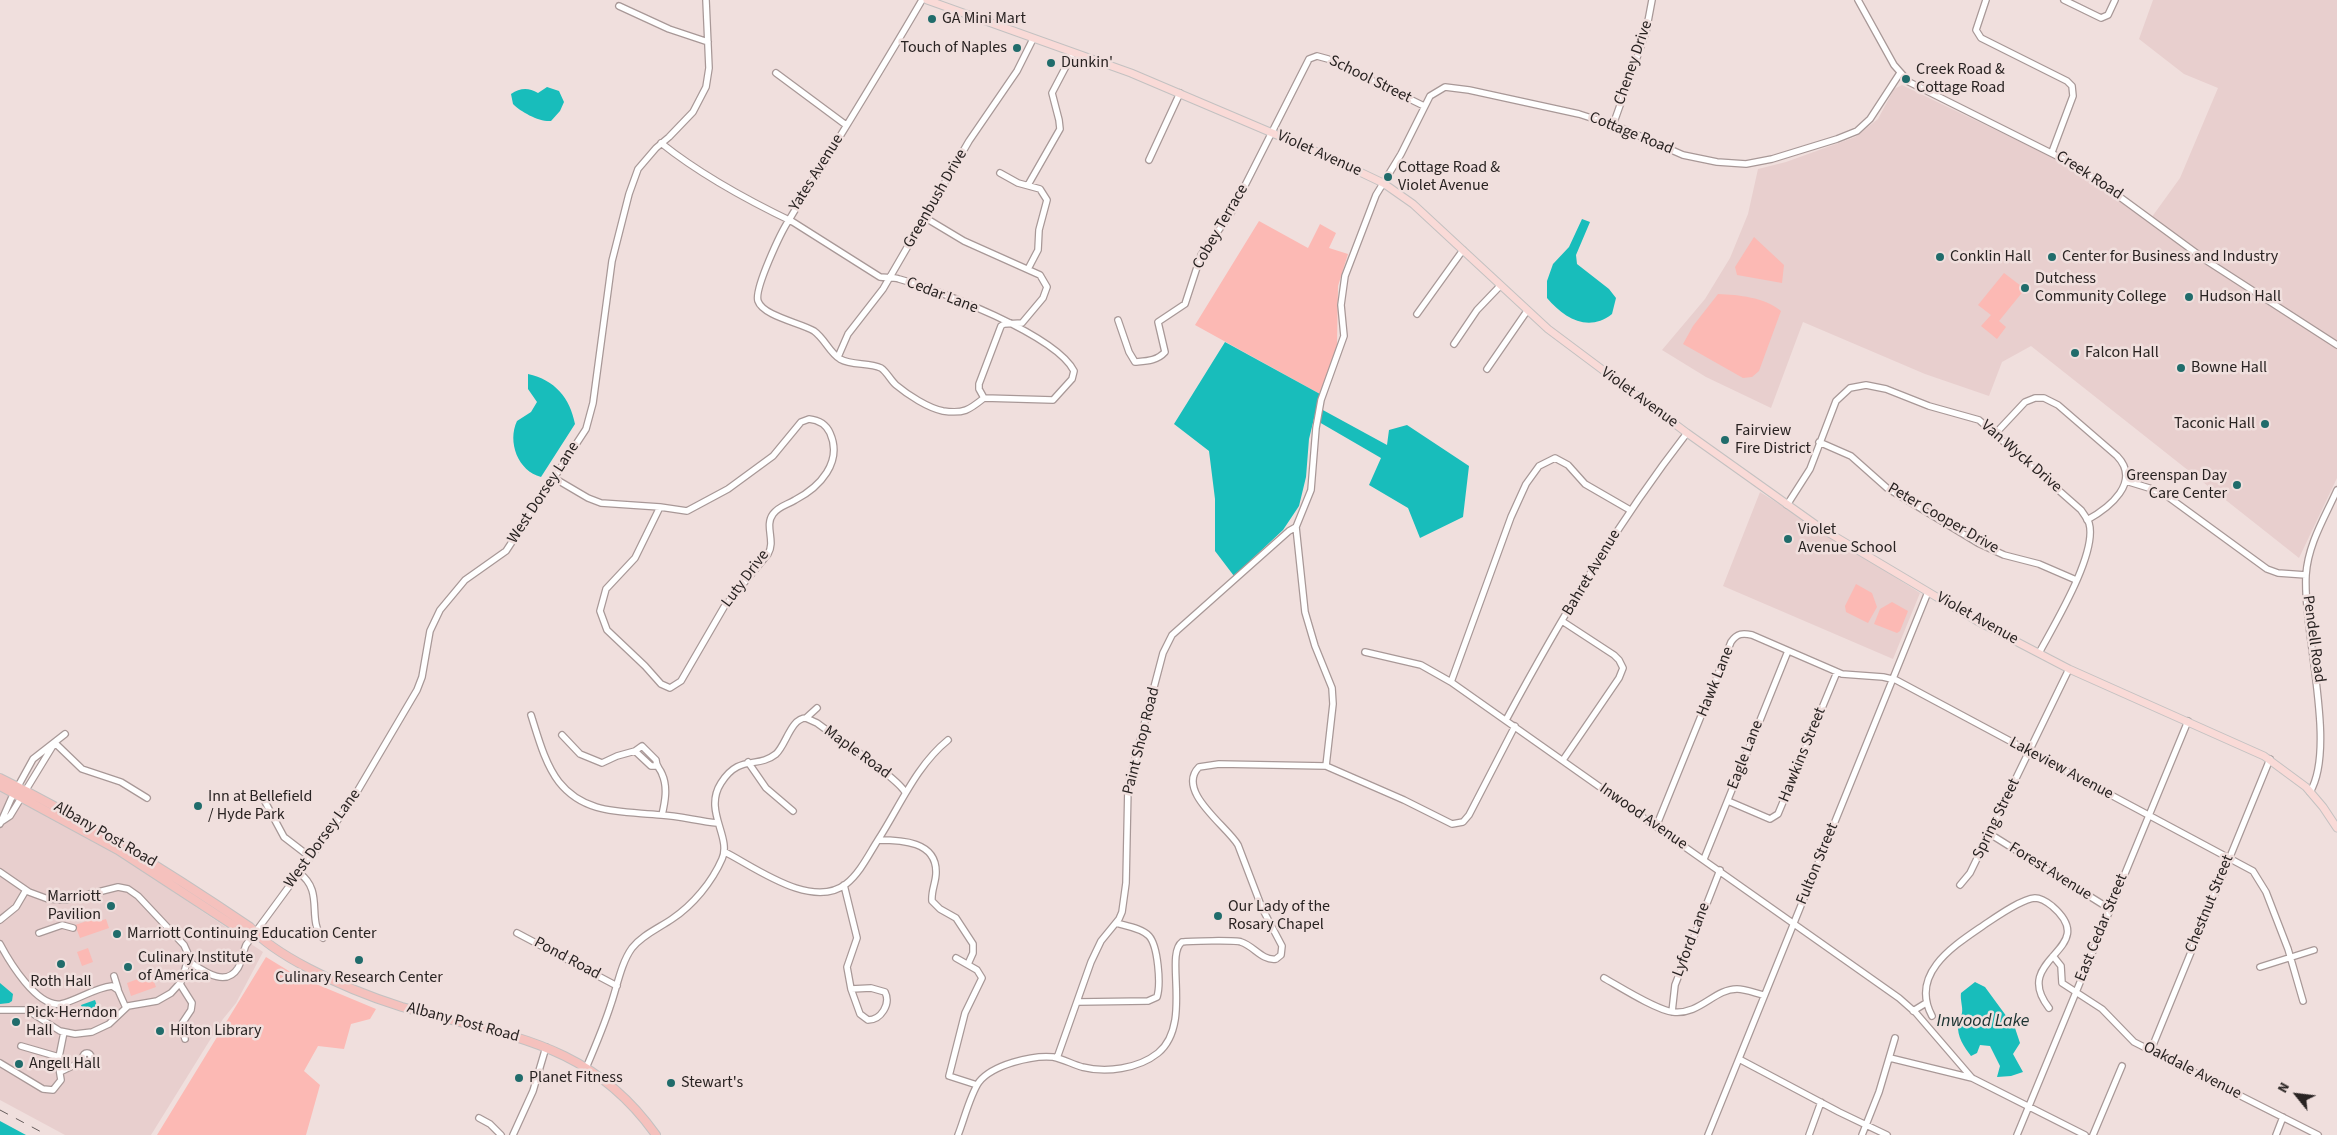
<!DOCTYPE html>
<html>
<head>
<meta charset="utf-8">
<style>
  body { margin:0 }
  #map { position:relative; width:2337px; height:1135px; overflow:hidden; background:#f0dfdd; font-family:"Source Sans 3",sans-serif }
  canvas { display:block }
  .north { position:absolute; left:2272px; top:1070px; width:50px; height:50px; -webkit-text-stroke:4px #f0dfdd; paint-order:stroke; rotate:299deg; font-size:14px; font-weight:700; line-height:20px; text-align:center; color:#292322 }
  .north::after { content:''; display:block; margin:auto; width:18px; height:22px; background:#292322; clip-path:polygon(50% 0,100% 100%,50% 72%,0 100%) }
</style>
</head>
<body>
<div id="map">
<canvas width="2337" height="1135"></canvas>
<div class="north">N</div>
</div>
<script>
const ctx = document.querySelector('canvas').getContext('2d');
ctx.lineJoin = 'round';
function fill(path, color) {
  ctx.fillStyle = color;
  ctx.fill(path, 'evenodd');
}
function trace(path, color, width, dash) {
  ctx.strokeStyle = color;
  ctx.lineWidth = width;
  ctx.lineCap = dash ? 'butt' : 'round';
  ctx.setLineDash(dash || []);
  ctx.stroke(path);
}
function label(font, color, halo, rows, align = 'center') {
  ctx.font = font + ' "Source Sans 3",sans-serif';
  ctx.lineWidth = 5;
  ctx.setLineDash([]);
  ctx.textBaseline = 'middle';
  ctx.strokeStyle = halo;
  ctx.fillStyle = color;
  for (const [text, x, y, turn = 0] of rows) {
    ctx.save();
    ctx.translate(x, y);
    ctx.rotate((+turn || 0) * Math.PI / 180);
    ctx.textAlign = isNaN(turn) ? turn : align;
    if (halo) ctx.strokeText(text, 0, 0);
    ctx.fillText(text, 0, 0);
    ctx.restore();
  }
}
const built = new Path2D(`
  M2153 0H2337V478L2299 558 2031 346 2002 362 1989 396 1925 374 1803 322 1771 408 1706 377 1662 350 1705 299 1730 258 1748 214 1758 169 1786 162 1855 137 1878 119 1894 89 1902 85 2079 170 2149 221 2180 178 2218 88 2184 74 2139 39Z
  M1760 492 1920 593 1893 659 1723 586Z
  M0 791 117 854 263 952 236 1003 223 1019 151 1135H65L0 1100Z`);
const green = new Path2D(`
  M1259 221 1308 248 1320 224 1336 233 1329 248 1348 254 1338 286 1337 346 1320 394 1195 325Z
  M1754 237 1784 265 1782 283 1737 275 1735 267Z
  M2004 273 2025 289 1999 321 2006 327 1997 339 1981 326 1991 315 1978 305Z
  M1718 294C1739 295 1764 297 1781 311L1759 371 1752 377 1743 378 1683 344 1693 326Z
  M1856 584 1872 593 1877 607 1868 623 1846 612 1845 606Z
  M1892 602 1908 611 1900 631 1897 633 1874 624 1880 609Z
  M96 914 99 921 106 919 109 928 80 938 75 925 90 920 89 917Z
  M88 948 93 962 82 966 77 952Z
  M266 957 297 976 376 1009 370 1019 351 1024 344 1049 318 1046 304 1071 320 1085 306 1135H157Z
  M151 974 156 987 131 996 127 983Z`);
const water = new Path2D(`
  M547 87 559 91 564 102 560 111 551 121C539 122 521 112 513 104L511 94C520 88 528 87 538 93Z
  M1582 219 1590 222 1576 255 1577 264 1609 289 1616 298 1612 314C1588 333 1564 318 1547 298V281L1553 264 1569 247Z
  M1225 342 1320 394 1309 439 1306 477 1299 506 1283 530 1234 576 1215 551V499L1209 451 1174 424Z
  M528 374C555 380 570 398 575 424L541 477C518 471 507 442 517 421L531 412 537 402 528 389Z
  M1321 409 1387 445 1389 430 1407 425 1469 466 1463 517 1420 538 1408 508 1369 485 1381 458 1319 422Z
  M1975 982 1985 987 2015 1028 2020 1043 2013 1054 2023 1072 2011 1076 1997 1077 2000 1066 1990 1046 1980 1045 1977 1053 1971 1056C1964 1047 1957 1037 1958 1024 1959 1020 1961 1017 1962 1013 1963 1007 1960 1000 1961 993Z
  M0 983 13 994 12 1001 9 1003 0 1004Z
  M95 1000 99 1012 86 1017 81 1005Z
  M0 1121 26 1135H0Z`);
const minor = new Path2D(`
  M1858 0 1894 65 1909 82 2079 167 2207 261 2337 345
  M1986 0 1976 30 1981 38 2067 81 2072 86 2073 96 2052 152
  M2064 0 2101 18 2108 15 2115 0
  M619 6 669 29 708 42
  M776 73 846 125
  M1613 125 1646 32 1652 0
  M661 143C701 175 747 200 793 222L880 277C886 278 893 277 899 279 939 290 1056 335 1074 371L1072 379 1053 400 984 398C969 410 964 414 943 411 928 408 908 395 896 385 891 381 887 372 881 368 869 362 852 366 840 359 829 352 825 339 814 331 801 323 763 316 758 301 754 289 781 232 789 220 833 147 879 74 922 0
  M1149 160 1180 93
  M1000 173 1018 183 1040 189 1047 200 1039 230 1038 250 1028 269
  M1028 185 1060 129 1059 120 1052 93 1073 53
  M924 217 964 241 1040 275 1047 287 1043 298 1022 323 1004 324 1001 326 979 384V389L984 398
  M1417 314 1463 250
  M1118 320 1129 352 1135 362C1146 361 1157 361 1165 352L1158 322 1185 304 1201 255 1231 213 1309 59 1317 56 1328 59 1424 106
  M1454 344 1477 310 1500 286
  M838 357 848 334 883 289 969 141 1017 71 1033 39
  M1487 369 1527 311
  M809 419C818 420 826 424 830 433 843 462 820 487 795 500 787 505 779 506 773 514 764 526 776 541 768 554L724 607 681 681 670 688 661 684 645 666 607 630 600 611 606 589 635 558 660 507 687 511 728 489 773 456 801 422Z
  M1995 434 2025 402 2035 398H2044L2058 405 2117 456C2142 482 2109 508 2087 520
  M1819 442 1851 456 1887 488 1978 543 2004 555 2039 564 2076 580
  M554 478 588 498 601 503 660 507
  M2126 481 2149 488 2167 496 2267 569 2278 573 2306 575
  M1787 505 1810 469 1836 401 1850 388 1866 385 1886 389 1929 406 1979 420 2081 510C2084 514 2087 519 2089 523 2098 553 2054 625 2039 653
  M1562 621 1614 655 1619 660 1623 668 1619 678 1563 760
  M1365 652 1421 665 1451 682 1899 998 1916 1013 1972 1078 2085 1135
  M1451 682 1511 517 1526 484 1539 466 1555 458 1568 465 1585 484 1630 510
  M531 715C538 737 545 764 559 782 585 815 623 811 661 815 679 816 698 821 717 823
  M806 718 817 723C834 736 897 777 905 792
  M1506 720C1560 620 1618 522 1687 433
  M562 735 580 754 602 763 617 756 635 751 642 746 656 760C656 767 660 768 662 774 668 787 665 802 662 815
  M55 743 82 769 121 782 147 798
  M635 751 651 766H656
  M748 762 766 788 793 811
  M1326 766 1333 704 1332 688 1315 646 1305 612 1296 527 1311 490 1316 428 1321 400 1344 336 1341 305 1345 276 1376 195 1401 154 1430 96 1445 87 1469 90 1579 114 1619 127 1683 155 1717 162 1746 164 1772 159 1837 139 1857 131 1870 119 1900 73
  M2310 792C2337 747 2303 632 2306 575 2308 544 2325 517 2337 490
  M263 798 284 837 310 857
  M1728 801 1770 819 1778 814 1837 672
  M1 822 10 816 54 744
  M0 824 11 799 33 759 65 734
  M1656 827 1731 642C1737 633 1743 633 1752 635L1842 674 1883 677 1896 680 2253 871 2266 892 2288 949 2303 1001
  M1990 834 2110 909
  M878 840C900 806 916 766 948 740
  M725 852C756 868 812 910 846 884 860 873 869 854 878 840 901 840 937 841 936 873 936 882 931 891 932 901L940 909 956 918 973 944V953L968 964
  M1704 859 1788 651
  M0 872 29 892 48 899 66 900 118 887 128 889 138 896 184 945 189 956 181 982 171 993 157 1001 128 1006 109 1024 92 1032 75 1034 60 1031 27 1010H0
  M299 873C325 891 306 920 323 938
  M844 885 857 938 847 967 851 989
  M1960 885 1970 873 2069 669
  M0 920 16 907 26 890
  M39 933 62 925 73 928
  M517 933 617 986
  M0 944C9 961 37 1008 61 1004 78 1000 94 988 112 986L118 990 126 1008
  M2053 956 2061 966 2062 983 2102 1009 2134 1042 2318 1135
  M956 958 977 970 982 978 965 1013 949 1076 977 1085
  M188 961C201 969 225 989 238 968 242 961 243 952 246 945L351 802 417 690 422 677 430 631 440 610 465 580 506 551 586 429 593 403 612 261 629 194 638 169 656 148 669 137 693 112 706 87 709 68 706 0
  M2260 967 2314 950
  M114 976 118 989
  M1604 978C1620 987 1656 1010 1673 1012 1700 1015 1714 989 1737 989 1745 989 1755 993 1763 995
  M180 984 192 1003 191 1010 181 1025 185 1039
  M871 988 885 992C891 1004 881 1020 868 1020L860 1014 851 989Z
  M1078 1002 1148 1001 1157 997C1161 984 1158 946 1149 936 1142 928 1126 926 1116 923
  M1913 1011 1926 1003
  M1672 1012 1675 985 1720 870
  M1932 1016C1909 973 1955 945 1984 925 1996 917 2021 899 2035 898 2041 898 2047 902 2052 906 2103 950 2009 957 2049 1008
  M21 1046 59 1057
  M2151 1050 2270 759
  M83 1057a4 4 0 1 1 8 0a4 4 0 1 1-8 0Z
  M1057 1058 1091 962 1101 941 1119 919 1122 912 1126 883 1128 786 1163 653 1172 635 1289 531 1296 527
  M1890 1058 1972 1078
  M1739 1059 1839 1112 1887 1135
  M0 1063 43 1089 53 1090 61 1080 58 1062 64 1032
  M586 1068C595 1047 604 1026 611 1004 617 987 621 963 632 948 642 935 659 928 672 919 693 905 712 882 722 859 732 837 703 811 721 783 739 754 757 769 776 754 786 745 791 718 806 718L817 708
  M60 1072 85 1060
  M479 1118 490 1124 501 1135
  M513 1135 533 1091 546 1047
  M958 1135C964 1120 970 1095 979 1082 992 1065 1032 1055 1053 1057 1063 1059 1072 1064 1082 1067 1106 1073 1138 1069 1158 1053 1193 1024 1164 955 1182 942 1188 941 1236 940 1241 942 1254 946 1262 961 1276 959L1281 955 1282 946 1262 908 1238 845C1228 827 1175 791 1199 767L1219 764 1326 766 1404 800 1452 824 1463 822 1469 815 1515 726
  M1708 1135 1928 592
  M1809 1135 1821 1102
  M1862 1135 1879 1092 1895 1038
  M2017 1135 2188 721
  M2093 1135 2122 1066
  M2276 1135 2283 1117`);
const major = new Path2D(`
  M927 0 1131 73 1324 155 1383 183 1413 204 1548 329 1687 433 1819 527 1977 621 2069 669 2264 756 2306 787 2323 807 2337 828`);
const highway = new Path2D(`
  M0 778C88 821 169 872 250 927 265 944 287 957 308 968 338 984 370 997 402 1007 504 1036 589 1040 656 1135
  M0 786 118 850 245 933 254 934`);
const rail = new Path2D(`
  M0 1110 47 1135`);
const markers = [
  [932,19,5,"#206c6b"],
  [1017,48,5,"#206c6b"],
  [1051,63,5,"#206c6b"],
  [1906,79,5,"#206c6b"],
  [1388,177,5,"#206c6b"],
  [1940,257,5,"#206c6b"],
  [2052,257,5,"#206c6b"],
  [2025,288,5,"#206c6b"],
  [2189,297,5,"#206c6b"],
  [2075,353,5,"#206c6b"],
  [2181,368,5,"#206c6b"],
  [2265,424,5,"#206c6b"],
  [1725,440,5,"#206c6b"],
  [2237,485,5,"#206c6b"],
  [1788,539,5,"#206c6b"],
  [198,806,5,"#206c6b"],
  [111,906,5,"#206c6b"],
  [1218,916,5,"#206c6b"],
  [117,934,5,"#206c6b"],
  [359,960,5,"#206c6b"],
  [61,964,5,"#206c6b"],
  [128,967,5,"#206c6b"],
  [16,1022,5,"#206c6b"],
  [160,1031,5,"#206c6b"],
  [19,1064,5,"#206c6b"],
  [519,1078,5,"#206c6b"],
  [671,1083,5,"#206c6b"]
];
const poiNames = [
  ["GA Mini Mart",942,19],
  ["Touch of Naples",1007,48,"right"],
  ["Dunkin'",1061,63],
  ["Creek Road &",1916,70],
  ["Cottage Road",1916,88],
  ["Cottage Road &",1398,168],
  ["Violet Avenue",1398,186],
  ["Conklin Hall",1950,257],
  ["Center for Business and Industry",2062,257],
  ["Dutchess",2035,279],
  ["Community College",2035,297],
  ["Hudson Hall",2199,297],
  ["Falcon Hall",2085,353],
  ["Bowne Hall",2191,368],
  ["Taconic Hall",2255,424,"right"],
  ["Fairview",1735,431],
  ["Fire District",1735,449],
  ["Greenspan Day",2227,476,"right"],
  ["Care Center",2227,494,"right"],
  ["Violet",1798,530],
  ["Avenue School",1798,548],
  ["Inn at Bellefield",208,797],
  ["/ Hyde Park",208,815],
  ["Marriott",101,897,"right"],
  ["Pavilion",101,915,"right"],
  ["Our Lady of the",1228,907],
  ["Rosary Chapel",1228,925],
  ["Marriott Continuing Education Center",127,934],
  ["Culinary Institute",138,958],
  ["of America",138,976],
  ["Culinary Research Center",359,978,"center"],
  ["Roth Hall",61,982,"center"],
  ["Pick-Herndon",26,1013],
  ["Hall",26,1031],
  ["Hilton Library",170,1031],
  ["Angell Hall",29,1064],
  ["Planet Fitness",529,1078],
  ["Stewart's",681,1083]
];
const streetNames = [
  ["Cheney Drive",1634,63,-71],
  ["School Street",1370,80,26],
  ["Cottage Road",1631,134,22],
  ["Violet Avenue",1319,154,24],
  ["Yates Avenue",817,173,-58],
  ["Creek Road",2089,176,33],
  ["Greenbush Drive",936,199,-60],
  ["Cobey Terrace",1221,227,-60],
  ["Cedar Lane",942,296,21],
  ["Violet Avenue",1639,398,36],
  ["Van Wyck Drive",2021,457,41],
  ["West Dorsey Lane",544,493,-57],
  ["Peter Cooper Drive",1943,519,30],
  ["Bahret Avenue",1592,573,-59],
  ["Luty Drive",746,579,-53],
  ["Violet Avenue",1977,619,29],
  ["Pendell Road",2313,639,82],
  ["Hawk Lane",1716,682,-68],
  ["Paint Shop Road",1142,741,-76],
  ["Maple Road",857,753,36],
  ["Eagle Lane",1746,755,-69],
  ["Hawkins Street",1803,755,-68],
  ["Lakeview Avenue",2061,769,28],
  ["Inwood Avenue",1643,817,35],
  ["Spring Street",1997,819,-64],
  ["Albany Post Road",105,835,30],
  ["West Dorsey Lane",323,839,-54],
  ["Fulton Street",1818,864,-68],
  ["Forest Avenue",2050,872,32],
  ["Chestnut Street",2210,904,-68],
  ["East Cedar Street",2102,928,-68],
  ["Lyford Lane",1692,940,-69],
  ["Pond Road",567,959,28],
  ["Albany Post Road",463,1023,15],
  ["Oakdale Avenue",2192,1071,27]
];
const waterNames = [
  ["Inwood Lake",1983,1022]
];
fill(built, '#e8cfce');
fill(green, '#fcb9b4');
fill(water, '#18bdbb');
trace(minor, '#a89897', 8);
trace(major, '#c3c1c1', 9);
trace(highway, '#c3c1c1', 10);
trace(minor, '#fff', 5.5);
trace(major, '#f9dad7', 7);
trace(highway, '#f5c1bd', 8);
trace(rail, '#655c5b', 1, [9, 9]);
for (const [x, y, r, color] of markers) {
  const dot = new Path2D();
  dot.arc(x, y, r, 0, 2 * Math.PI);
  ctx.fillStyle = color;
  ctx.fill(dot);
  trace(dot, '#f0dfdd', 2);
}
label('16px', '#292322', '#f0dfdd', poiNames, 'left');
label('16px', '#292322', '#f0dfdd', streetNames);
label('italic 18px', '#1a3231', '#f0dfdd', waterNames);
</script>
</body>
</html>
